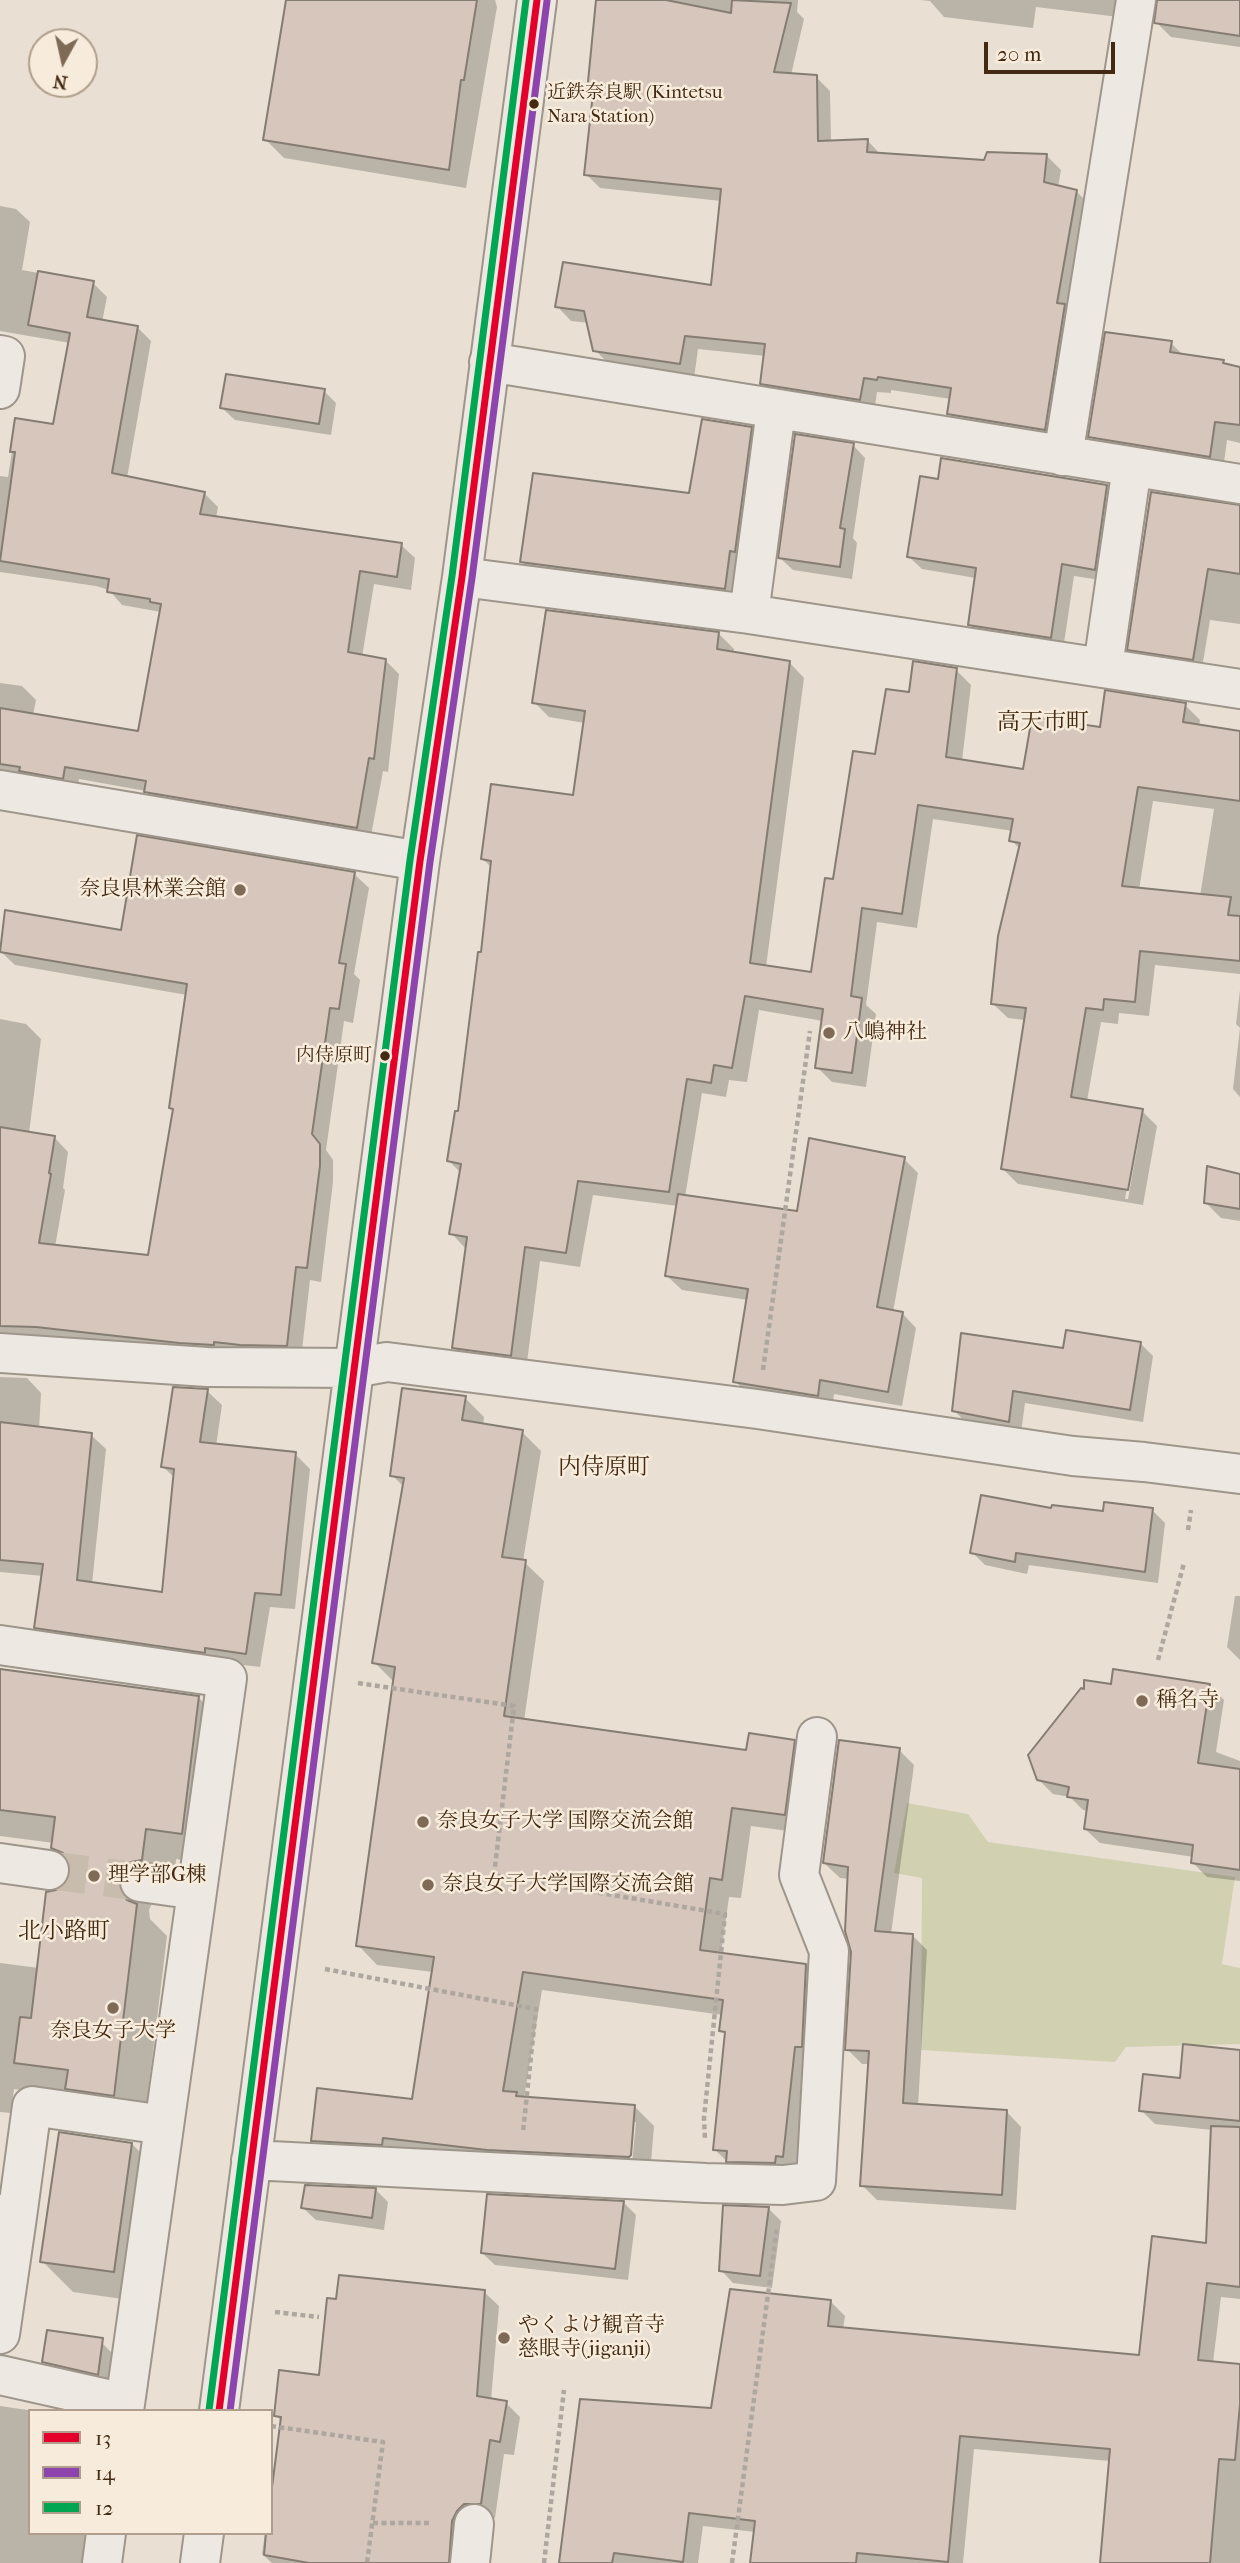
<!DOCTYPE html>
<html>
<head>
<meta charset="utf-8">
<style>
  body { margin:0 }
  #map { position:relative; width:1240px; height:2563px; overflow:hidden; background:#e9e0d3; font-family:"IM FELL French Canon",serif }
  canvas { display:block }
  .legend { position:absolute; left:28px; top:2409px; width:245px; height:126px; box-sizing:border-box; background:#f7ecdc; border:2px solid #af9e8b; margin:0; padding:9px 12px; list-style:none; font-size:21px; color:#442a12 }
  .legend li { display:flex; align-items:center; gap:14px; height:35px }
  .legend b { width:35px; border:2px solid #af9e8b }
  .north { position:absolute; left:28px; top:28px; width:70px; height:70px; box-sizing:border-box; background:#f7ecdc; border:2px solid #af9e8b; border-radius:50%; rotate:188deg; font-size:19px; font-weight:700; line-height:28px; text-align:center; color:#442a12 }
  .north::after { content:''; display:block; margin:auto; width:24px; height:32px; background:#7e6a56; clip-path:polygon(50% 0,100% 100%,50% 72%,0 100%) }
  .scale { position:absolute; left:984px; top:42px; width:131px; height:32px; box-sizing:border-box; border:4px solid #442a12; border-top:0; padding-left:9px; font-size:21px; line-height:24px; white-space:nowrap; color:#442a12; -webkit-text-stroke:5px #f7ecdc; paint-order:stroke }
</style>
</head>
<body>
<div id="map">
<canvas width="1240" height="2563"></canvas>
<ul class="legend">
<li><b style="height:9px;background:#e4002b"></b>13</li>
<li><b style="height:9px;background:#8e44ad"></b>14</li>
<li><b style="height:9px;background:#00a651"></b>12</li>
</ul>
<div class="north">N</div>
<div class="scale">20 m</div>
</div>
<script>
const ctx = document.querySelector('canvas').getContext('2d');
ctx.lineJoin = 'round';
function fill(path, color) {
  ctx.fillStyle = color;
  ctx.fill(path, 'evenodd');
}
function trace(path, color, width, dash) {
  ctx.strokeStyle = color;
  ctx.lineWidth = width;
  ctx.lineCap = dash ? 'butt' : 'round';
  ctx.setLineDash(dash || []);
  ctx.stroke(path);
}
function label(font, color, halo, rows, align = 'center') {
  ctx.font = font + ' "IM FELL French Canon","Noto Serif JP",serif';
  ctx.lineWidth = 5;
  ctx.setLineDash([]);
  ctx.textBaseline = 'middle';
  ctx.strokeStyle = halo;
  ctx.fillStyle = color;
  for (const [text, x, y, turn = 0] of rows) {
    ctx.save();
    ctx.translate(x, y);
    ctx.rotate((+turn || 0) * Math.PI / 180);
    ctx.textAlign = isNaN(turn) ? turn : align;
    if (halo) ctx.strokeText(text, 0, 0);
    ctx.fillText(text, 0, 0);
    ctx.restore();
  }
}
const green = new Path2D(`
  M907 1803 968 1814 988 1842 1235 1877 1222 1964 1240 1968V2044L1126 2047 1115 2062 921 2050 922 1878 894 1873Z`);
const shadow = new Path2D(`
  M287 0H495L497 7 466 188 284 158 265 139Z
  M598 0H798L797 12 804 19 791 75 816 77 830 91 831 142 868 141 881 155 986 161 1047 156 1061 170 1058 187 1076 191 1090 205 1059 443 963 428 949 414 951 399 891 390V393L877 392 874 413 776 397 762 383 766 356 698 349 694 378 609 364 595 350 589 323 571 321 557 306 713 287 721 201 600 188 586 174 594 96 589 91Z
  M920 0H1133L1127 18 1036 7 1033 28 944 17 930 1Z
  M1159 0H1240V47L1171 37 1157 23Z
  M0 206 16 209 30 222 22 270 93 283 107 297 102 322 137 327 151 341 127 478 204 493 218 507 216 518 401 545 415 558 411 590 374 584 362 657 385 660 399 674 388 772 383 771 370 841 160 805 146 791 79 779 77 791 0 774V683L22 686 36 700 33 715 140 733 161 612 122 605 109 590 96 586 0 572V476L8 477 17 420 55 426 70 343 0 331Z
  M1171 343 1184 356 1223 361 1227 365 1240 368V443L1227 440 1223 470 1104 450 1090 437Z
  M324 391 336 403 331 435 235 420 222 408Z
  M751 428 764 441 737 601 535 574 522 562 690 495Z
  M853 445 865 458 853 538 857 543 852 579 793 570 780 558Z
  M1106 486 1119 499 1107 581 1074 576 1063 650 982 637 970 625 976 578 922 569 909 557Z
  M1240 507V624L1210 620 1202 668 1139 659 1129 649Z
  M719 634 734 649 733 653 789 662 804 678 766 967 813 974 835 881 876 756 910 694 956 670 971 685 962 761 1025 771 1101 729 1185 705 1200 720 1199 726 1240 732V974L1155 965 1149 1016 1119 1013 1118 1024 1101 1022 1087 1101 1142 1111 1157 1126 1143 1205 1018 1184 1003 1169 1025 1020 1008 1018 992 1003 1020 849 1011 840 1013 831 933 819 917 928 877 922 866 1005 876 1014 866 1087 832 1082 817 1067 823 1021 759 1010 747 1082 729 1080 726 1097 702 1093 685 1197 799 1213 904 1159 918 1173 893 1312 902 1313 916 1328 902 1406 834 1394 832 1409 749 1395 735 1381 748 1300 682 1290 667 1276 678 1206 593 1195 580 1267 540 1261 526 1370 469 1363 454 1348 466 1249 451 1233 461 1173 449 1161 459 1113 483 954 492 868 483 859 574 797 585 723 549 717 534 702ZM1153 801 1214 809 1200 896 1139 890ZM1139 1121H1142L1128 1199H1125Z
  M354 874 369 888 354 974 360 980 353 1023 344 1021 326 1150 333 1160V1182L321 1282 310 1280 301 1359 0 1352V1019L26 1024 41 1039 29 1133 54 1137 68 1152 63 1188 65 1190 55 1247 150 1257 174 1112 171 1108 187 995 15 965 0 951 6 912 122 932Z
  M1240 990V1097L1233 1089 1240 1028 1236 1024Z
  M1240 1176V1221L1221 1218 1205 1202Z
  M1140 1343 1153 1356 1143 1422 1025 1403 1021 1433 966 1423 954 1410 1064 1350Z
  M0 1377 27 1378 41 1393 39 1429 91 1435 106 1449 92 1584 163 1594 175 1478 163 1467 207 1391 222 1405 216 1446 295 1454 310 1469 295 1609 270 1607 260 1667 50 1642 36 1627 43 1576 0 1572Z
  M465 1398 484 1417 483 1425 522 1432 541 1451 523 1561 544 1581 524 1721 748 1752 794 1741 813 1761 803 1833 751 1826 741 1898 729 1897 721 1954 806 1965 825 1984 802 2176 734 2168 714 2149 727 2036 721 2030 723 2015 542 1990 524 2098 635 2107 654 2126 650 2174 332 2160 313 2140 413 2101 433 1972 377 1965 358 1945 393 1681 374 1662 404 1487 392 1475ZM632 2122H636L632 2164H629Z
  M1053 1510 1104 1513 1152 1510 1165 1523 1158 1583 1029 1565 1027 1574 985 1565 972 1552Z
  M1235 1596H1240V1660L1227 1647Z
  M0 1672 199 1698 229 1729 213 1864 176 1859 173 1891 154 1899 149 1910 150 1919 167 1936 144 2126 76 2097 14 2089 11 2113 0 2112V1963L39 1968 57 1892 67 1885 72 1873V1866L53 1848 54 1843 0 1836Z
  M1209 1685 1224 1700 1216 1752 1240 1761V1881L1207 1877 1193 1863 1194 1857 1100 1843 1085 1829 1088 1811 1083 1810 1070 1797 1053 1794 1038 1779 1112 1686Z
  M899 1750 914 1765 891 1934 912 1935 927 1950 918 2106 1006 2111 1021 2127 1016 2210 877 2200 862 2185 870 2064H862L847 2049 853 1952 849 1879 840 1878 824 1863Z
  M1240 2052V2299L1221 2297 1213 2363 1240 2366V2563H1102L1110 2461 974 2449 963 2563H751L755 2532 703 2526 698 2563H560L712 2410 830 2301 845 2316 843 2329 1141 2357 1207 2245 1212 2130 1155 2124 1141 2110 1181 2080Z
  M132 2144 163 2175 144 2302 73 2292 42 2261Z
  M376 2190 388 2202 384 2230 316 2220 303 2208Z
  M623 2202 636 2215 628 2280 495 2265 482 2253Z
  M768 2208 781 2221 772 2288 733 2283 721 2270Z
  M484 2292 499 2306 491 2400 506 2403 520 2417 514 2455 504 2454 495 2518H479L463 2563H272L262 2554 265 2533H271L282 2422 276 2415 321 2377Z
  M98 2339 129 2370 124 2403 75 2393 44 2361Z
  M0 2406 34 2411H30V2533H98L94 2563H0Z`);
const building = new Path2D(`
  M286 0H477L464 80H461L449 170 263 140Z
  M596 0H666L731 13 732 0 791 3 774 72 817 75 818 141 868 139 867 152 984 160 987 152 1047 154 1044 182 1077 190 1057 303 1065 304 1045 430 947 414 951 388 878 377 877 380 864 378 860 400 760 384 765 344 685 336 680 364 593 351 584 311 555 307 563 262 711 285 721 189 584 175 593 93 587 92Z
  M1157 0H1240V36L1154 23Z
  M38 271 94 281 87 317 138 326 112 473 205 492 200 514 402 543 397 577 360 571 348 652 386 659 374 759 369 758 357 828 144 792 146 781 65 767 63 779 19 771 20 767 0 764V708L138 731 161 604 150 602V599L107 592 109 579 0 561 15 452H10L15 418 53 424 70 333 28 325Z
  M1105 332 1172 341 1170 352 1224 360 1223 363 1240 367V425L1215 422 1210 457 1088 437Z
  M226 374 325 389 319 424 220 408Z
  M702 419 752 427 735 552 730 551 725 589 520 562 533 473 689 493Z
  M795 434 854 443 840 528 845 529 840 567 778 558Z
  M941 458 1107 485 1095 570 1062 564 1051 638 968 625 976 568 907 557 920 476 938 479Z
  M1151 492 1240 505V574L1208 569 1193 660 1127 650Z
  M546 610 719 632 717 649 790 661 750 963 811 972 825 878 833 879 853 751 875 754 886 689 909 692 913 661 957 668 946 757 1023 769 1032 717 1100 727 1105 690 1186 703 1183 722 1240 731V801L1138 787 1122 886 1231 897 1228 915 1240 916V961L1140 951 1135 1002 1104 999 1103 1010 1086 1008 1071 1097 1143 1109 1128 1190 1001 1169 1026 1008 991 1004 998 936 1020 843 1009 841 1013 819 918 805 902 914 862 908 851 996 862 998 852 1073 815 1068 823 1009 745 996 732 1068 714 1065 711 1083 687 1079 669 1192 578 1181 566 1253 525 1247 511 1356 452 1348 467 1237 449 1234 461 1164 447 1161 455 1111H458L478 952H481L491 861 481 859 491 784 573 795 585 711 532 703Z
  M137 835 355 872 339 963 346 964 339 1009 330 1008 312 1134 320 1144V1166L307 1268 296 1267 287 1346 240 1345 214 1342V1345L179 1343 36 1327 0 1326V1127L55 1136 49 1173 51 1174 39 1243 148 1255 173 1109 169 1108 187 984 0 952 5 910 121 930Z
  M809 1138 905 1157 877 1307 903 1312 888 1392 820 1380 818 1396 733 1382 748 1289 665 1276 678 1194 797 1211Z
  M1207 1166 1240 1174V1209L1204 1203Z
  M1066 1330 1141 1342 1130 1410 1013 1391 1009 1422 952 1411 961 1333 1063 1348Z
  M173 1387 208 1389 200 1442 296 1452 281 1595 255 1593 246 1654 205 1648V1653L34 1628 43 1564 0 1560V1422L92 1433 77 1580 162 1592 174 1469 161 1467Z
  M402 1388 466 1396 462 1420 523 1430 502 1557 526 1560 504 1716 746 1750 749 1733 795 1740 785 1815 732 1808 722 1880 710 1878 700 1950 806 1964 802 2047H795L783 2157 776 2156 775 2163 726 2162 727 2151 713 2150 725 2032 719 2031 723 2000 523 1972 503 2091 517 2092 516 2096 635 2105 631 2155 629 2157 487 2150 383 2138 382 2145 311 2141 317 2088 412 2099 434 1957 356 1946 395 1667 372 1663 404 1478 390 1476Z
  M981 1495 1051 1508 1052 1505 1103 1511 1104 1502 1153 1508 1145 1572 1016 1553 1015 1562 970 1553Z
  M0 1669 199 1696 182 1834 146 1829 142 1860 131 1862 123 1868 119 1878 120 1891 127 1900 137 1904 114 2096 65 2089 68 2070 14 2063 20 2017 31 2018 46 1892 56 1890 66 1884 71 1872 69 1863 63 1853 51 1848 55 1817 0 1810Z
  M1113 1669 1210 1684 1198 1763 1240 1769V1870L1191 1863 1193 1845 1084 1829 1088 1800 1067 1797 1069 1787 1037 1780 1028 1755 1081 1688 1084 1689V1680L1111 1684Z
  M839 1740 900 1748 875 1931 913 1934 903 2103 1007 2110 1002 2195 860 2186 869 2051 845 2050 851 1952 845 1931 848 1867 823 1863Z
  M1183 2044 1240 2050V2121L1139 2111 1143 2074 1180 2078Z
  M1211 2126 1240 2127V2287L1207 2283 1198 2360 1240 2364V2404L1235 2460 1219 2459 1210 2563H1100L1110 2449 960 2436 948 2562 857 2553 856 2563H750L755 2521 689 2513 683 2562 614 2553 612 2563H559L580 2399 711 2408 730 2289 831 2300 828 2326 1139 2355 1152 2236 1206 2243Z
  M59 2132 132 2143 114 2272 40 2262Z
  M305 2185 376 2188 372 2218 301 2208Z
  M487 2194 624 2201 615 2269 481 2253Z
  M723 2205 769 2207 760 2276 719 2271Z
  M339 2275 485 2290 477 2396 507 2401 500 2442 490 2440 481 2504H464L457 2511 452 2521 449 2563H309L264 2555 266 2533H271V2495L281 2417 274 2416 279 2370 319 2375 327 2298 336 2299Z
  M47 2330 103 2338 98 2375 42 2362Z`);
const minorTunnel = new Path2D(`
  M49 1870 140 1882`);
const path = new Path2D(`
  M763 1370 810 1031
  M1188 1530 1191 1510
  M1158 1660 1184 1563
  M358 1683 514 1706 494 1875 725 1914 704 2118 705 2140
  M325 1969 536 2009 523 2132
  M275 2312 319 2317
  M271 2426 383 2442 367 2563
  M373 2523H431
  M544 2563 564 2390
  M732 2563 777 2227`);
const minor = new Path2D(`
  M0 355 5 356 0 389
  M489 362 1240 484
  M1063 456 1136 0
  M462 577 749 614 1240 689
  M749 614 776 410
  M1103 666 1132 467
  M0 790 420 861
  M0 1353 207 1367 354 1368 387 1362 757 1409 1073 1456 1144 1462 1240 1474
  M0 1645 227 1678 124 2411
  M0 1863 49 1870
  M140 1882 197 1890
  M251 2160 706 2183 783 2185 816 2181 829 1951 799 1875 817 1737
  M0 2214 17 2217 0 2334
  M17 2217 32 2106 164 2125
  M0 2375 125 2403
  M219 2411 420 861 462 577 537 0
  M102 2563 106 2533
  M200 2563 204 2533
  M470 2563 474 2524`);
const bus1 = new Path2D(`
  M219 2411 420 861 462 577 537 0`);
const bus2 = new Path2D(`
  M230 2411 430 862 472 578 547 1`);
const bus3 = new Path2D(`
  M209 2410 410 860 452 576 526 0`);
const markers = [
  [534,104,6,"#442a12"],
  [240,890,7,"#7e6a56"],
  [829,1033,7,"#7e6a56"],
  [385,1056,6,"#442a12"],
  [1142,1701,7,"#7e6a56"],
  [423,1822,7,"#7e6a56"],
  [94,1876,7,"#7e6a56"],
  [428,1885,7,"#7e6a56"],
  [113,2008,7,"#7e6a56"],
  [504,2338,7,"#7e6a56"]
];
const busNames = [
  ["近鉄奈良駅 (Kintetsu",547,93],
  ["Nara Station)",547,117],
  ["内侍原町",372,1056,"right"]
];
const poiNames = [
  ["奈良県林業会館",226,890,"right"],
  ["八嶋神社",843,1033],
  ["稱名寺",1156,1701],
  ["奈良女子大学 国際交流会館",437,1822],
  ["理学部G棟",108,1876],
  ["奈良女子大学国際交流会館",442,1885],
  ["奈良女子大学",113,2032,"center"],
  ["やくよけ観音寺",518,2326],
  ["慈眼寺(jiganji)",518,2350]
];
const neighbourhoodNames = [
  ["高天市町",1043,723],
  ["内侍原町",604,1468],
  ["北小路町",64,1932]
];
fill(green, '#d1d0b1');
fill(shadow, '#0003');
fill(building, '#d6c6bc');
trace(building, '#857c72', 2);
trace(minorTunnel, '#c8bcac', 38, [38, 19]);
trace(minor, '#9e958b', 42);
trace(path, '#aea7a0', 4.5, [5, 3.5]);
trace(minor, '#ede8e2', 38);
trace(bus1, '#e4002b', 7);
trace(bus2, '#8e44ad', 7);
trace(bus3, '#00a651', 7);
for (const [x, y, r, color] of markers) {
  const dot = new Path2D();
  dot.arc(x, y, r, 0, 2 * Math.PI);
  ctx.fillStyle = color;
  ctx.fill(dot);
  trace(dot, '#f7ecdc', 2.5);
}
label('19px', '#442a12', '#f7ecdc', busNames, 'left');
label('21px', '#442a12', '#f7ecdc', poiNames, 'left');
label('23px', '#442a12', '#f7ecdc', neighbourhoodNames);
</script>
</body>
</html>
